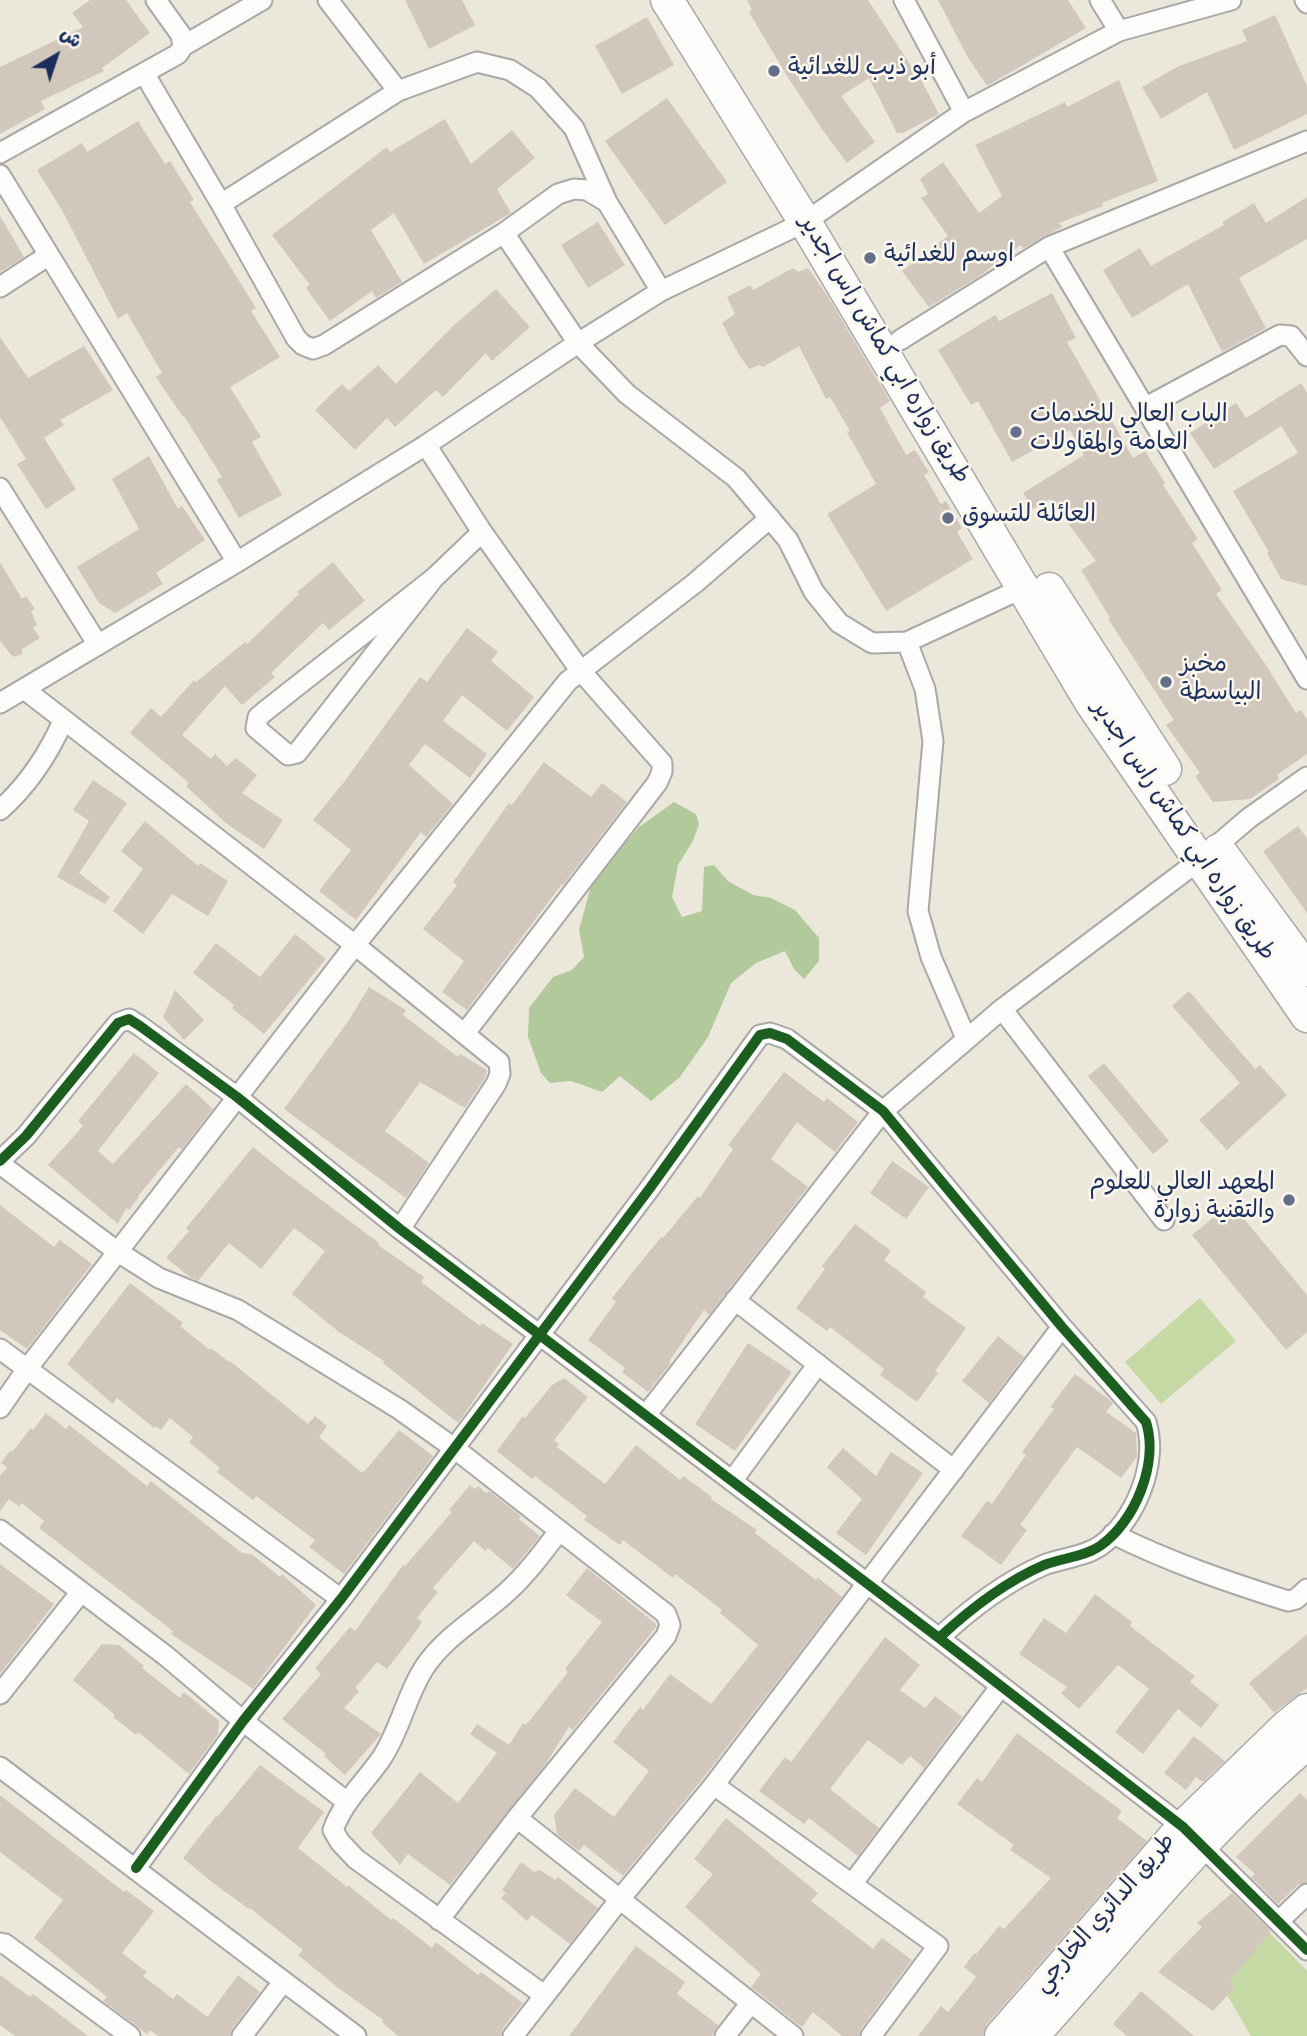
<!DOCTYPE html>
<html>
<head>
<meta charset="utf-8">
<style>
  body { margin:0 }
  #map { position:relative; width:1307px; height:2036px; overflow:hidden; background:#ebe8db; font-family:Dekko,"Playpen Sans Arabic",sans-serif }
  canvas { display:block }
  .north { position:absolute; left:21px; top:21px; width:70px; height:70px; -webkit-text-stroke:5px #fbf7ec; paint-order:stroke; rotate:39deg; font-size:19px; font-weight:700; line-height:28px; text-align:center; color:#1b2f5e }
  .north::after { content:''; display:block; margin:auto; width:24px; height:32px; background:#1b2f5e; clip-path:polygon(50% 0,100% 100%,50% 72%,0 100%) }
</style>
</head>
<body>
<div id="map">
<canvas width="1307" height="2036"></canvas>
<div class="north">ش</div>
</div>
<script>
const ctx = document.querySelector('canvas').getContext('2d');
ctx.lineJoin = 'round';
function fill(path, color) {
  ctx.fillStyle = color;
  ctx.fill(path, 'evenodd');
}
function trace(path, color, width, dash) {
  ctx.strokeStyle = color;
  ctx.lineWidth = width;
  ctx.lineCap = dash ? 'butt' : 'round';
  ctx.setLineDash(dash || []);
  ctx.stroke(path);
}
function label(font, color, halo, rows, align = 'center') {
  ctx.font = font + ' Dekko,"Playpen Sans Arabic",sans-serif';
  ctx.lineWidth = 5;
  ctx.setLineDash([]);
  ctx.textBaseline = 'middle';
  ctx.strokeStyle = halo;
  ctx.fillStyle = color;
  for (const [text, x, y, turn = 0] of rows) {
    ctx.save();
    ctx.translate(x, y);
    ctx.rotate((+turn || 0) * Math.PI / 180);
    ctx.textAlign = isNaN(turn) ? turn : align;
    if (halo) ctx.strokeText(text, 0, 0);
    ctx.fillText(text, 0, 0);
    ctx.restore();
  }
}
const green = new Path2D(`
  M1200 1298 1236 1341 1161 1404 1125 1362Z
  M1267 1930 1307 1971V2036H1251L1216 1976Z`);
const forest = new Path2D(`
  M674 802 696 814 699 824 693 841 678 865 672 897 682 917 702 911 704 867 714 865 728 881 753 895 771 898 795 910 819 938V961L804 979 794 969 785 951 756 963 731 983 708 1037 680 1077 651 1101 620 1076 602 1092 571 1081 550 1083 541 1073 528 1037 529 1008 553 977 572 970 584 957 579 930 592 882 639 827Z`);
const building = new Path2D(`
  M90 0H126L150 33 102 68 104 71 41 101 45 109 0 134V67L83 27 72 13Z
  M405 0H462L475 25 429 49Z
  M747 0H868L913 69 915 68 939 114 903 133H897L869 78 841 96 875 142 847 163 822 129 785 73 749 12 752 10Z
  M938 0H1068L1086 28 987 86 967 56Z
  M1275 15 1307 86V114L1234 150 1207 92 1161 119 1142 87 1179 66 1247 41 1242 30Z
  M647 17 674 65 622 94 595 46Z
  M1119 80 1158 181 1102 203 1103 206 1059 223 1062 227 1023 249 1021 245 978 277 929 307 902 271 948 236 921 198 928 194 920 179 943 162 979 213 1002 196 975 145 1065 102 1067 107Z
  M667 98 727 182 665 225 605 141Z
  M445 119 471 164 512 130 535 158 497 189 511 213 424 264 394 213 371 230 402 282 376 298 372 291 330 321 306 288 310 285 272 235 387 147 390 152Z
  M138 121 165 164 170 161 194 200 190 202 256 308 251 311 280 357 230 387 261 437 252 442 282 495 239 518 217 480 222 477 184 416 183 417 156 377 162 373 127 313 118 319 63 212 37 170 82 143 87 152Z
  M1307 197V239L1239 278 1266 328 1222 352 1188 284 1132 318 1103 270 1140 248 1151 266 1224 225 1222 222 1254 203 1266 223Z
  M0 216 24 257 0 272Z
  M598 222 625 265 588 288 561 245Z
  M793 268 798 272 808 268 827 295 890 401 880 408 906 455 915 450 929 472 924 475 941 504 946 501 962 528 957 532 973 559 886 611 827 514 876 484 847 432 850 431 830 397 826 399 799 346 763 367 759 365 749 369 738 353 722 323 735 314 727 297 750 285 753 290Z
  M496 289 530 327 492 361 486 353 443 397 436 390 395 427 387 418 355 450 315 410 342 384 349 391 378 365 396 384 453 326Z
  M1052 293 1076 338 1067 342 1133 458 1145 451 1165 483 1163 485 1198 539 1192 543 1222 590 1216 594 1264 662 1296 713 1301 710 1307 719V754L1277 775 1279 779 1250 799 1213 802 1195 776 1200 773 1166 725 1174 720 1108 619 1110 618 1081 570 1096 561 1050 499 1033 509 1023 493 1084 455 1070 430 1012 462 978 401 971 405 938 350 995 315 999 321Z
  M0 337 28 378 84 346 113 390 60 420 64 425 44 438 76 489 46 509 17 464 26 459 0 417Z
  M1301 383 1307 393V586L1281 579 1267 553 1269 552 1233 491 1298 453 1281 426 1214 469 1190 433 1236 403 1246 418Z
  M149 456 178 509 182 506 205 540 156 573 163 584 115 613 99 603 77 567 139 529 112 479Z
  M0 562 22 599 26 596 35 609 31 611 37 625 33 628 40 638 22 649V654L13 657 0 641Z
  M333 562 365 601 329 630 323 623 271 673 275 677 242 705 225 686 182 735 211 759 215 754 227 766 236 758 257 775 242 793 283 820 264 849 227 824 186 786 189 783 130 733 151 708 161 717 194 680 196 682 245 642 247 644 299 594 297 592Z
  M467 628 498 652 491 661 534 697 507 731 462 695 443 721 487 754 470 778 425 744 409 765 453 804 426 837 421 832 356 920 319 891 351 850 313 820 344 782 420 677 427 682Z
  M544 762 591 797 602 783 627 802 563 885 562 884 467 1010 442 992 464 961 423 929 457 885 453 882 509 803 512 805Z
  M93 780 127 803 79 873 110 897 105 904 57 877 89 821 73 810Z
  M145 821 198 866 200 863 228 881 208 916 172 894 143 934 113 911 143 869 121 851Z
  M1298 826 1307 838V913L1263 851Z
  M295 934 326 959 264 1034 232 1008 234 1005 193 973 216 943 260 977Z
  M369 987 406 1010 403 1015 458 1057 460 1054 487 1070 485 1078 465 1108 420 1082 385 1131 429 1163 406 1198 284 1109 349 1020Z
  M175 990 204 1020 184 1040 163 1017Z
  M1189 991 1255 1069 1260 1065 1287 1095 1227 1150 1199 1120 1240 1083 1172 1006Z
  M134 1053 159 1073 98 1151 113 1164 186 1084 213 1109 182 1149 178 1148 138 1196 139 1197 129 1210 126 1208 118 1224 48 1165 83 1126 78 1121Z
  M1104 1063 1169 1141 1153 1154 1088 1076Z
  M784 1072 824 1102 827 1098 858 1122 835 1152 797 1122 771 1159 808 1187 709 1315 704 1310 669 1362 671 1363 648 1392 622 1372 625 1368 588 1340 616 1302 612 1298 661 1237 663 1238 698 1196 700 1198 733 1149 728 1145Z
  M253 1147 288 1175 379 1243 378 1245 424 1277 421 1282 480 1326 482 1323 513 1344 458 1423 383 1363 384 1361 339 1332 292 1294 325 1251 294 1228 261 1269 229 1243 198 1281 190 1277 166 1258 189 1231 186 1228Z
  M892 1161 929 1187 906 1219 870 1193Z
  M1231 1203 1307 1295V1332L1286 1350 1192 1235Z
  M0 1205 54 1247 60 1240 92 1264 27 1349 0 1330Z
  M855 1224 891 1251 884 1260 926 1292 923 1297 966 1328 935 1371 938 1373 917 1402 880 1375 884 1369 830 1327 827 1331 796 1308 825 1269 822 1266Z
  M130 1283 183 1323 180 1326 210 1350 211 1348 229 1362 230 1361 308 1424 315 1416 327 1426 319 1437 361 1472 365 1471 399 1430 433 1456 344 1574 309 1547 315 1540 256 1496 253 1500 217 1472 220 1468 189 1442 193 1437 170 1418 161 1430 156 1426 154 1428 117 1398 113 1404 67 1364Z
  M998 1336 1024 1357 989 1403 962 1381Z
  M748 1343 792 1372 735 1451 695 1424Z
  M1075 1374 1111 1401 1113 1403 1106 1412 1136 1433 1137 1457 1121 1478 1077 1447 1020 1525 1027 1530 1001 1565 961 1536 987 1501 992 1504 1026 1455 1022 1452 1054 1409 1050 1407Z
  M564 1378 588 1397 554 1440 559 1444 557 1447 605 1484 636 1445 680 1480 683 1476 712 1497 711 1499 757 1530 755 1533 816 1580 818 1578 842 1597 704 1777 623 1876 584 1845 579 1851 557 1834 554 1815 575 1788 614 1817 649 1771 613 1742 640 1707 643 1710 670 1674 711 1704 758 1645 720 1613 722 1610 675 1574 673 1578 623 1540 620 1545 584 1520 587 1516 535 1476 532 1479 497 1451 523 1416 525 1418 552 1385Z
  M46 1413 66 1429 69 1425 147 1486 151 1481 242 1553 253 1555 280 1577 282 1574 316 1605 253 1689 171 1634 173 1631 39 1528 44 1521 22 1503 19 1506 9 1499 0 1511V1476L7 1467 1 1463 10 1451 12 1452 31 1428 33 1430Z
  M843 1448 876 1476 891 1452 923 1473 866 1555 836 1533 862 1499 827 1467Z
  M470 1485 475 1489 478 1486 486 1493 489 1491 521 1516 519 1519 540 1536 513 1569 488 1548 485 1551 474 1541 433 1588 438 1592 417 1618 422 1622 409 1641 387 1669 377 1662 355 1688 359 1691 344 1708 381 1734 345 1775 324 1756 326 1754 282 1719 321 1674 315 1668 350 1627 355 1631 403 1565 405 1566 452 1512 449 1510Z
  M0 1564 54 1604 0 1674Z
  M587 1568 656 1624V1627L573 1730 569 1727 545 1765 450 1885 408 1854 400 1865 371 1833 420 1772 458 1803 497 1753 470 1734 477 1724 509 1745 523 1723 526 1725 568 1672 565 1669 602 1622 566 1595Z
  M1095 1594 1132 1622 1130 1626 1195 1676 1190 1682 1219 1705 1201 1728 1178 1709 1143 1754 1115 1732 1149 1689 1118 1665 1079 1709 1061 1693 1067 1687 1019 1654 1044 1618 1066 1633Z
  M1307 1634V1688L1274 1713 1249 1683Z
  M885 1637 920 1665 900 1690 925 1708 935 1696 962 1717 924 1768 910 1756 902 1765 868 1740 830 1789 879 1828 858 1856 809 1818 804 1824 759 1791 785 1757 791 1762Z
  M102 1644 119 1645 144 1666 142 1668 180 1698 184 1692 219 1721 218 1734 189 1774 138 1732 136 1735 113 1717 115 1715 73 1680Z
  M1017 1733 1122 1811 1117 1818 1147 1841 987 2024 983 2036H918L941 2006 948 2012 976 1977 964 1967 974 1953 976 1954 999 1926 1004 1929 1051 1878 1010 1850 1014 1845 957 1804 977 1778 982 1782Z
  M1194 1736 1225 1761 1203 1782 1196 1777 1186 1790 1164 1773Z
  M260 1765 324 1812 298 1848 347 1887 348 1885 391 1920 393 1918 432 1948 436 1942 478 1975 481 1972 523 2003 503 2028 501 2036H398L382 2022 383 2020 337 1987 298 1955 303 1950 250 1908 249 1909 213 1883 183 1858 216 1816 217 1817Z
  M1300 1793 1307 1800V1882L1298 1885 1278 1904 1251 1877 1255 1874 1236 1857Z
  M0 1795 124 1892 126 1890 154 1911 122 1953 147 1972 143 1976 173 1999 177 1994 206 2016H208L238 1975 260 1992 232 2029 230 2036H158L150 2030 147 2034 103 2001 107 1997 34 1938 63 1900 0 1852Z
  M726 1818 818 1893 811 1901 873 1949 882 1938 912 1960 861 2029 859 2036H842L813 2012 802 2027 798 2024 751 1987 761 1974 685 1907 713 1874 694 1859Z
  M521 1862 534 1872 540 1870 555 1880 558 1877 598 1908 570 1944 532 1915 527 1921 501 1898 506 1893 502 1890Z
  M1232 1893 1271 1931 1229 1982 1235 1987 1213 2011 1158 1972 1202 1927 1197 1923Z
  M636 1946 685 1982 677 1994 718 2025 712 2036H569Z
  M0 1975 30 1997 33 1994 88 2036H15L0 2025Z
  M1141 1991 1194 2036H1127L1113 2024Z`);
const street = new Path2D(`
  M328 0 398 91
  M904 0 964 112
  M1100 0 1119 31
  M1305 0 1307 3
  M183 46 262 0
  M144 73 221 204 296 338 303 345 313 349 324 345 504 233 578 343 627 394 736 478 788 540 814 592 839 623 872 643 907 642 1023 588
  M0 153 178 54 183 46 181 35 156 0
  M0 175 237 562
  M221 204 398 91 477 62 510 70 538 88 574 128 607 202
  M504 233 558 194 574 189 587 190 607 202 661 291
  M1049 247 1307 679
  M0 287 49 255
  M900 340 1049 247 1307 141
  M1146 407 1280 335 1291 336 1307 356
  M426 445 482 532 580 670 662 763V772L657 783 465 1033
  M0 488 98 645
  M434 578 297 753 288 755 256 728 258 717 264 712 434 578 482 532
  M907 642 925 689 933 741 918 911 931 957 966 1038
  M24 689 355 945 499 1062 500 1074 496 1084 400 1229
  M0 703 237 562 426 445 578 343 661 291 805 222 964 112 1119 31 1231 0
  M0 810C28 785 48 755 63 721
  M1002 1009 1164 1220
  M0 1161 26 1136 118 1023 129 1019 140 1026 237 1097 400 1229 939 1638 1183 1827 1307 1950
  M0 1164 118 1252 159 1278 238 1310 399 1409 454 1448 666 1614 670 1625 666 1636 517 1818 439 1920
  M735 1300 954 1470
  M0 1349 341 1599
  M0 1408 27 1369 355 945 568 681 695 583 770 518
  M646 1415 883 1111 1002 1009 1201 859 1249 818 1307 777
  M732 1481 818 1364
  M0 1530 166 1656 243 1721 347 1802
  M1113 1534C1169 1562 1228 1582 1288 1601L1296 1599 1307 1589
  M0 1694 81 1592
  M0 1767 356 2036
  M714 1785 938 1946 871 2036
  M517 1818 793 2036
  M136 1868 243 1721 341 1599 650 1188 760 1035 770 1033 787 1039 883 1111 1062 1327 1146 1422C1159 1463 1135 1522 1100 1546 1084 1557 1062 1558 1044 1565 1005 1582 970 1609 939 1638
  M852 1884 1001 1686
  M1279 1921 1307 1894
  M0 1943 5 1944 130 2036
  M544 1995 356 1859 340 1842 333 1830C343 1802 364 1783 381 1759 400 1731 406 1696 424 1668 445 1636 480 1617 507 1592 527 1574 543 1552 559 1531
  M242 2036 283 1982
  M513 2036 620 1899 714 1785 1062 1327
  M725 2036 750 2004`);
const primary = new Path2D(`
  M667 0 805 222 1092 704 1307 1016
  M1049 589 1165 769
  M1219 850 1307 970
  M1001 2036 1183 1827 1286 1727 1307 1710
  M1032 2036C1122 1937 1205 1830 1307 1743`);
const cycleway = new Path2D(`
  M0 1161 26 1136 118 1023 129 1019 140 1026 237 1097 400 1229 939 1638 1183 1827 1307 1950
  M136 1868 243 1721 341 1599 650 1188 760 1035 770 1033 787 1039 883 1111 1062 1327 1146 1422C1159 1463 1135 1522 1100 1546 1084 1557 1062 1558 1044 1565 1005 1582 970 1609 939 1638`);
const markers = [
  [774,71,7,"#64708a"],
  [870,258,7,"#64708a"],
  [1016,432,7,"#64708a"],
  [948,518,7,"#64708a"],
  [1166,682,7,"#64708a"],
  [1289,1200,7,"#64708a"]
];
const poiNames = [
  ["أبو ذيب للغدائية",788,71],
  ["اوسم للغدائية",884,258],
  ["الباب العالي للخدمات",1030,418],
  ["العامة والمقاولات",1030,446],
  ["العائلة للتسوق",962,518],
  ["مخبز",1180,668],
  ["البياسطة",1180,696],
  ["المعهد العالي للعلوم",1275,1186,"right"],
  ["والتقنية زوارة",1275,1214,"right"]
];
const streetNames = [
  ["طريق زواره ابي كماش راس اجدير",882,351,59],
  ["طريق زواره ابي كماش راس اجدير",1181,832,56],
  ["طريق الدائري الخارجي",1107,1915,-49]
];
fill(green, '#c5d9a5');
fill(forest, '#b2c99c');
fill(building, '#d2c7bc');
trace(street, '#a8a9a7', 23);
trace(primary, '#a8a9a7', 35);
trace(street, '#fcfcfa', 19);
trace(primary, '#fcfcfa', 32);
trace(cycleway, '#1b5e20', 10);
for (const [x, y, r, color] of markers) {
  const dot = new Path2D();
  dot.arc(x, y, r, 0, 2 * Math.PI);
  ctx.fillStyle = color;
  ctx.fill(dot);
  trace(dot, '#fbf7ec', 2.5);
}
label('24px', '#1b2f5e', '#fbf7ec', poiNames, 'left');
label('24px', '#1b2f5e', '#fbf7ec', streetNames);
</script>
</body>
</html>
